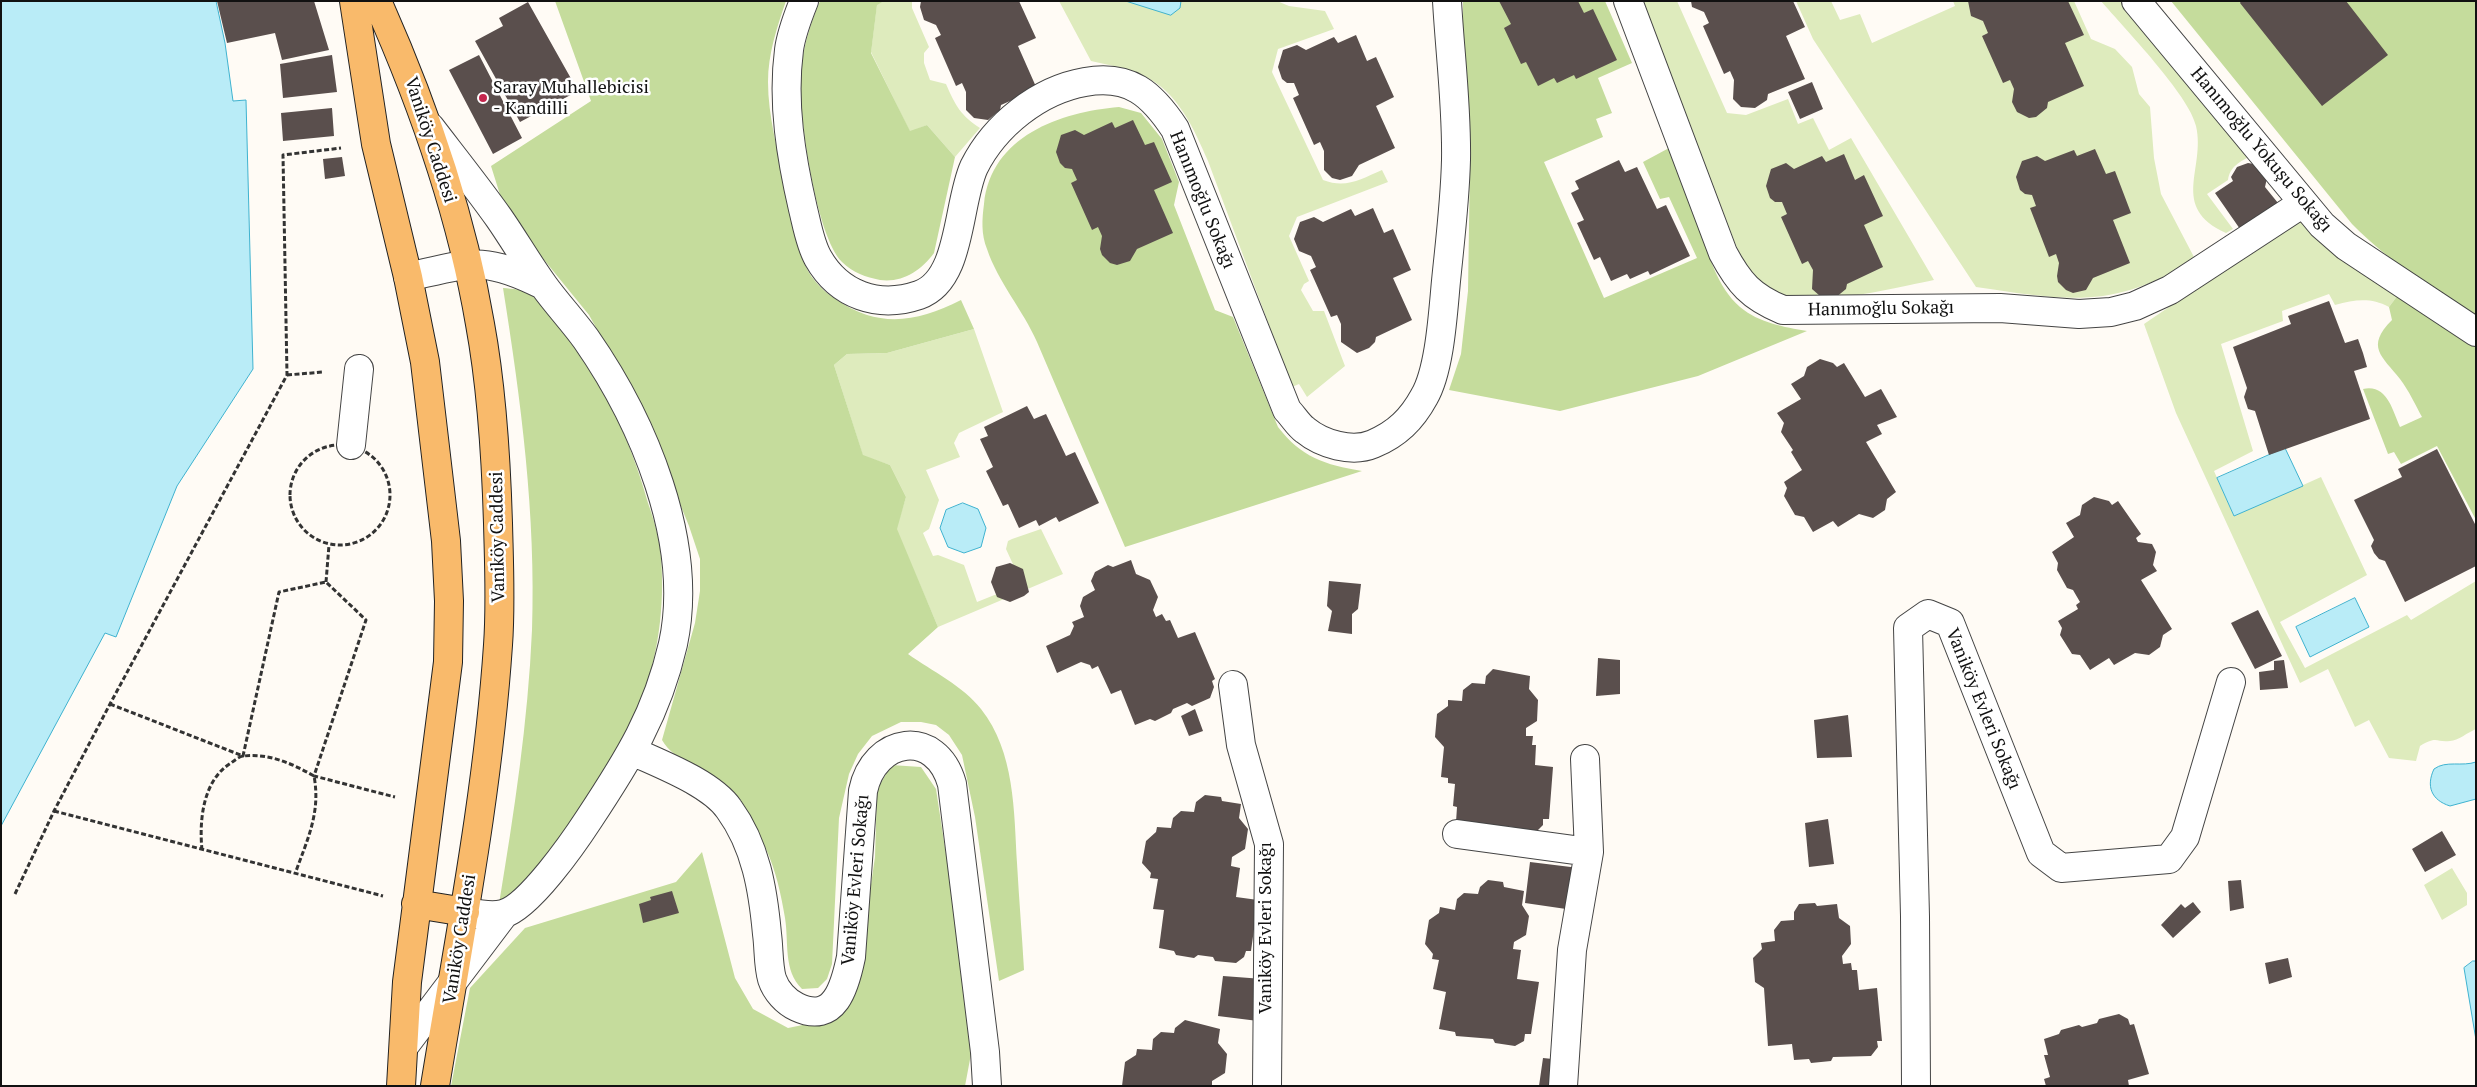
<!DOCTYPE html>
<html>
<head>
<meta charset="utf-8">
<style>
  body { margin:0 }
  #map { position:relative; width:2477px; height:1087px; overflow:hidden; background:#fffbf5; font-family:"PT Serif",serif }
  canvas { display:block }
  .frame { position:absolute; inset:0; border:2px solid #111; pointer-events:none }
</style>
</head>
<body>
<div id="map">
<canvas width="2477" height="1087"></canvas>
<div class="frame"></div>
</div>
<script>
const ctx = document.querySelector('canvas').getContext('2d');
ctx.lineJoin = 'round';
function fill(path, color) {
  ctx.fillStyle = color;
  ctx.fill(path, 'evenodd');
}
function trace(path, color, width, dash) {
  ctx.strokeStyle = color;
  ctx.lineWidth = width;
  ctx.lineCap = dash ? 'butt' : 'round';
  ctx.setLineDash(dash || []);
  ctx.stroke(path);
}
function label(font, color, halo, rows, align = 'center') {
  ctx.font = font + ' "PT Serif",serif';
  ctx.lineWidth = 5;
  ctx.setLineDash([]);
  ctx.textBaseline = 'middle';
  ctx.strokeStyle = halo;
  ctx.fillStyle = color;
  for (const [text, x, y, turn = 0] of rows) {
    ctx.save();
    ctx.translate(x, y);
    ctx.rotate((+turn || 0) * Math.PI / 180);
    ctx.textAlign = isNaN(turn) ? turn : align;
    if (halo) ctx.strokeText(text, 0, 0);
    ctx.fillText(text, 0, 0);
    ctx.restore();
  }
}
const green = new Path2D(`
  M884 1H912V8L929 47 924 53V63L930 80 946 84C955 105 961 116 980 128L955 157 927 125 910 132 871 52 877 4Z
  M1059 1H1277L1289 6 1325 11 1334 29 1278 49 1272 72 1323 180C1346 189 1361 179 1382 170L1388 182 1297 217 1289 236 1309 281 1304 284 1301 290 1313 311H1324L1345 366 1307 397 1299 384 1292 387 1208 161C1194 129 1178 92 1144 76 1128 68 1109 65 1091 61Z
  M1641 1H1677L1727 113 1746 115 1788 99 1798 124 1813 118 1829 150 1851 138 1934 280C1889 289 1801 313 1761 285 1749 276 1742 257 1735 243Z
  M1796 1H1831L1840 20 1860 14 1872 43 1955 6 1953 1H2074L2091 39 2115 49 2132 67 2139 94 2150 107 2154 158 2161 194 2195 259C2113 311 2066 300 1976 287L1813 39Z
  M2101 1H2122L2252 155C2240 162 2230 166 2228 180L2207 194 2233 229 2226 233C2169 207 2206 169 2196 126 2190 96 2124 28 2101 1Z
  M2303 216 2401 291 2389 307C2370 297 2355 300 2335 305L2329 294 2282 311 2283 321 2221 344 2253 451 2214 471 2234 516 2321 477 2367 575 2280 622 2305 668 2407 615 2411 620 2476 581V729C2468 732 2458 741 2450 741 2436 743 2438 735 2420 746L2416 761 2389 758 2369 720 2355 727 2328 669 2300 683 2176 413 2144 324Z
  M974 329 1003 412 959 433 954 443 960 457 926 470 939 500 929 529 923 533 933 556 938 555 964 565 977 602 1022 584 1006 549 1008 541 1012 539 1041 529 1063 574 938 627 896 529 906 497 890 465 863 456 834 365 847 354 887 353Z
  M2452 868 2467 893V905L2442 920 2424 885Z`);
const forest = new Path2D(`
  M555 1H786C777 27 768 54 768 82 768 116 778 150 784 183 790 211 795 241 806 267 812 280 825 293 837 300 880 329 917 322 961 300L974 329 887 353 847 354 834 365 863 455 890 465 906 497 897 529 938 627 908 654C932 671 963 686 981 709 1015 752 1014 811 1017 863 1019 899 1022 935 1024 970L999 981 975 817 962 755 949 735 936 725 921 722H901L872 736 858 754 849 774 839 818 832 964 827 979 818 988 802 989C783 970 789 943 785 918 781 894 776 871 766 849 756 826 743 797 723 782 704 766 675 763 662 740L695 623 700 591V559L689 526 640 406 589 315 532 245 502 201 491 166 591 101Z
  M820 1H884L877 5 871 53 910 131 927 125 955 157 934 253C921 271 902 283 880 280 866 277 853 273 842 262 816 236 798 113 801 75 802 50 810 24 820 1Z
  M1463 1H1605L1632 63 1598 78 1612 113 1596 119 1603 137 1544 162 1604 298 1697 258 1669 197 1660 199 1643 162 1669 148C1679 175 1689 201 1699 227 1709 255 1717 287 1740 307 1759 323 1784 327 1807 331L1698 376 1560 411 1449 390 1461 354 1468 291 1470 162 1463 46Z
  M2171 1H2476V317C2429 287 2391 263 2352 224Z
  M1119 107 1141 113 1162 139 1179 182 1174 205 1215 310 1233 317 1278 427C1301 457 1325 465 1362 471L1125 547C1096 479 1066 410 1037 342 1023 310 998 282 987 249 981 234 982 219 984 204 991 136 1060 112 1119 107Z
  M503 288C513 289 523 289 531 295 550 308 568 338 581 356 613 401 633 450 648 503 654 520 660 540 661 558 665 606 658 657 641 702 629 734 609 763 592 792 567 832 539 878 499 904 514 813 528 722 532 630 536 515 521 401 503 288Z
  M2401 291 2476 345V520L2437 446 2401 464 2394 452 2388 454 2363 389C2387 384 2392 409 2400 427L2422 417C2415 404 2409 391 2400 379 2382 356 2365 347 2392 320L2389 307Z
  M891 765 921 767 936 789 974 1038 965 1086H451L470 988 525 928 676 882 702 852 735 978 753 1009 788 1028 832 1019 857 981 875 857 877 790Z`);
const water = new Path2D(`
  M1 1H216L225 43 233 101 246 100 253 369 177 486 116 637 105 633 1 826Z
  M1126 1H1181L1180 8 1171 15Z
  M2285 448 2303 486 2234 516 2217 478Z
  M963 503 978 509 986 528 981 547 964 553 948 547 940 528 946 510Z
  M2355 598 2369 627 2310 657 2296 627Z
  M2476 762V799L2450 806C2431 800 2426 786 2434 769 2446 760 2462 767 2476 762Z
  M2473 961H2476V1040L2464 968Z`);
const building = new Path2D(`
  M217 1H314L329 50 282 60 275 33 227 43Z
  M921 1H1019L1036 38 1018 46 1037 89 1001 105 1000 110 988 120 974 118 966 110V92L962 83 956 86 935 38 941 35 936 25 924 20 920 7Z
  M1499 1H1578L1584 13 1593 9 1617 60 1576 79 1574 75 1557 83 1554 78 1538 86 1526 62 1521 64 1504 28 1511 24Z
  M1691 1H1793L1805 27 1786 36 1805 79 1768 94 1767 100 1755 108 1741 107 1733 99 1734 80 1730 71 1724 74 1703 26 1709 23 1704 12 1692 7Z
  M1968 1H2068L2084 35 2065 43 2084 86 2048 102 2047 108 2036 117 2029 118 2017 112 2012 102 2014 89 2010 80 2003 83 1982 36 1988 33 1983 21 1971 16Z
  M2241 1H2346L2388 55 2322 106 2240 3Z
  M528 2 578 91 520 122 475 41 503 26 499 18Z
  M1356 35 1367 61 1376 57 1394 97 1376 106 1395 148 1359 165 1352 176 1340 180 1332 178 1324 170V151L1320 142 1314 145 1293 98 1299 95 1294 83H1287L1282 79 1278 67 1283 50 1297 45 1306 50 1334 37 1338 43Z
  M332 55 337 92 283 98 280 64Z
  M479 55 522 138 493 154 449 70Z
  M1812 82 1823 109 1800 119 1788 92Z
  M332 108 334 136 283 141 281 113Z
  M1133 120 1145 145 1154 142 1172 182 1154 190 1173 233 1137 249 1130 261 1117 265 1110 263 1102 255 1100 249 1102 236 1098 227 1092 230 1071 183 1077 180 1072 169 1065 168 1060 163 1056 152 1061 135 1075 130 1084 135 1112 122 1115 128Z
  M2095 149 2106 174 2115 171 2131 213 2113 220 2130 263 2093 278 2086 290 2073 293 2066 290 2058 282 2057 276 2059 263 2056 254 2049 257 2030 208 2036 206 2032 195 2025 194 2020 190 2016 177 2022 161 2037 156 2045 161 2074 150 2077 156Z
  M1844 154 1855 180 1864 175 1883 216 1864 225 1883 267 1847 284 1846 289 1835 298 1820 296 1812 289 1813 270 1808 261 1802 264 1781 217 1787 214 1782 202H1775L1770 198 1766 186 1771 169 1786 163 1794 169 1822 156 1826 162Z
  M342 157 345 176 325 179 323 159Z
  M1619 160 1625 172 1637 167 1657 209 1666 205 1690 256 1650 275 1648 271 1630 279 1627 274 1611 281 1600 257 1594 260 1577 223 1584 220 1571 193 1579 189 1575 181Z
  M2248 163 2254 164 2267 178 2265 187 2278 203 2240 229 2215 193 2233 181 2231 177 2237 167Z
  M1373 208 1384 233 1393 229 1411 270 1393 278 1412 320 1376 337 1375 342 1369 348 1357 353 1341 342V324L1337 315 1331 317 1310 270 1316 267 1311 256 1299 251 1294 239 1300 222 1314 217 1323 222 1351 209 1355 216Z
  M2329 301 2345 343 2358 339 2363 353 2367 367 2354 371 2370 419 2269 455 2255 411 2248 409 2244 397 2247 388 2233 347 2291 324 2288 316Z
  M1820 359 1833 363 1837 367 1844 363 1865 397 1881 389 1897 417 1877 425 1882 434 1866 442 1896 492 1887 499 1885 510 1873 518 1859 514 1838 527 1833 521 1813 532 1804 517 1795 515 1784 496 1787 488 1784 482 1802 470 1791 452 1793 450 1781 432 1784 423 1777 413 1801 399 1791 384 1804 376 1807 367Z
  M1027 406 1034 419 1046 414 1066 456 1075 452 1099 503 1059 522 1056 517 1039 526 1036 520 1019 528 1008 504 1003 506 986 471 993 467 980 439 988 436 984 427Z
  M2437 449 2476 526V566L2405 602 2385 561 2379 559 2374 553 2371 546 2374 540 2354 500 2402 477 2398 469Z
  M2094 497 2109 501 2112 505 2118 501 2141 534 2136 538 2138 542 2152 544 2156 552 2153 565 2157 571 2141 580 2172 629 2163 635 2160 647 2149 655 2135 653 2114 665 2109 658 2090 670 2080 655 2072 654 2060 635 2062 628 2058 621 2078 609 2076 605 2080 602 2073 590 2067 588 2057 570 2058 563 2052 552 2074 537 2066 523 2080 515 2082 505Z
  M1131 560 1136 574 1150 580 1158 597 1153 610 1156 617 1162 614 1166 621 1170 620 1178 638 1195 632 1215 679 1212 681 1214 687 1210 698 1192 706 1187 703 1173 709 1171 713 1155 721 1150 719 1135 725 1121 690 1111 694 1098 666 1092 669 1090 665 1081 662 1057 673 1046 646 1070 635 1074 626 1072 622 1084 617 1080 606 1083 597 1095 590 1091 581 1095 572 1108 565 1113 567Z
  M1010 563 1023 569 1029 592 1024 596 1010 602 997 597 991 582 996 567Z
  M1329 581 1361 584 1358 609 1352 614V634L1328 631 1332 611 1327 606Z
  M2258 610 2282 656 2255 669 2231 623Z
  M1598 658 1620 660V694L1596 696Z
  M2284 660 2288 688 2260 690 2259 672 2274 670V661Z
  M1493 669 1530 676 1529 689 1538 700 1537 721 1526 728V736H1533L1532 745H1536L1535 765 1553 767 1549 819H1543V825L1535 833 1514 831 1513 827 1456 822 1457 807 1453 806 1455 784 1448 783V778L1441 777 1444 747 1435 737 1437 714 1448 706V700L1462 701 1463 690 1472 683 1485 684 1486 676Z
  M1195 709 1203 731 1189 736 1181 716Z
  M1848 715 1852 757 1817 758 1814 720Z
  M1205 795 1221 797 1222 801 1241 804 1239 818 1248 829 1245 849 1232 857 1231 866 1240 868 1236 897 1258 900 1251 951H1246L1244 957 1236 963 1215 961 1213 957 1198 955 1194 958 1176 955 1174 951 1159 948 1164 910 1153 909 1158 879 1150 878 1151 873 1142 863 1146 841 1156 832 1157 827 1171 828 1173 818 1181 811 1194 812 1196 802Z
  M1828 819 1834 864 1809 867 1805 823Z
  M2442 831 2456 855 2425 872 2412 849Z
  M1530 862 1579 868 1573 910 1525 903Z
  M1488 880 1503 882 1504 887 1524 891 1522 905 1529 916 1526 935 1514 942 1513 949 1521 950 1517 979 1539 982 1531 1034H1525L1524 1041 1515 1046 1495 1043 1493 1039 1456 1036 1455 1032 1439 1029 1446 992 1433 989 1439 960 1432 959 1433 954 1425 944 1429 920 1439 913 1440 907 1455 910 1457 899 1464 893 1478 894 1480 887Z
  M2241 880 2244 908 2230 911 2228 881Z
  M672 891 679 913 643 923 639 904 651 900 650 897Z
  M2193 902 2201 912 2173 938 2161 925 2181 904 2185 908Z
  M1815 903 1817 906 1837 904 1839 918 1850 926 1851 944 1842 956 1843 964 1851 963 1852 970H1857L1859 990 1877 988 1882 1041H1877L1878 1047 1871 1056 1833 1057 1831 1061 1811 1063 1809 1059 1794 1060 1792 1044 1768 1046 1764 988 1755 982 1753 958 1762 949 1761 943 1775 941 1774 930 1781 921 1794 920V912L1799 904Z
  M2288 958 2292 977 2269 984 2265 963Z
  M1223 976 1263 979 1258 1021 1218 1016Z
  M2119 1014 2128 1019 2130 1025 2134 1024 2149 1074 2128 1080 2129 1086H2046L2044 1079 2050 1077 2044 1055H2048L2044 1039 2059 1034 2061 1030 2079 1025 2082 1027 2097 1023 2099 1019Z
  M1185 1020 1220 1029 1218 1043 1227 1054 1225 1073 1212 1081V1086H1122L1125 1062 1136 1055 1137 1049 1152 1050 1153 1039 1161 1032 1174 1033 1175 1028Z
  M1543 1058 1572 1061 1570 1086H1539Z`);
const path = new Path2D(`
  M287 375 323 372
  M290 495a50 50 0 1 1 100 0a50 50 0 1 1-100 0Z
  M326 582 329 545
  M110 704 243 756 279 592 326 582 366 620 314 776 395 797
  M54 811 383 896
  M202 850C199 820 203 780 231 763 235 760 240 756 244 756 269 753 293 764 314 776 321 813 307 840 295 874
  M15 894 54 811 110 704 287 375 283 155 341 148`);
const minor = new Path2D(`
  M804 1C798 16 791 34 789 50 782 103 791 157 803 209 807 225 810 244 818 258 839 295 878 309 919 295 962 280 957 204 974 167 995 125 1039 90 1085 82 1130 74 1152 94 1175 129L1287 410C1293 416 1298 425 1305 430 1322 444 1352 453 1373 444 1397 434 1412 419 1424 397 1440 370 1443 312 1446 281 1450 241 1455 201 1456 160 1457 107 1450 54 1447 1
  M1628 1 1723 253C1739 283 1751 297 1783 310L2000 308 2079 314 2111 312 2135 306 2170 290 2303 203
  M2136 1 2322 225 2346 246 2476 332
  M430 127C453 157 477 187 499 218 515 241 528 264 544 286 557 304 573 321 586 339 643 421 695 542 673 644 657 714 628 760 589 819 574 842 529 907 503 914 491 917 477 914 465 912
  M408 277C470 263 483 255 543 285
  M351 445 359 369
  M1233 685 1241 745 1269 844 1267 1086
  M632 751C660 764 711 783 729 809 756 846 763 890 767 934 769 948 768 965 772 979 776 991 786 1002 797 1007 835 1025 845 986 851 957L863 791C874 737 936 727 952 784L985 1052 987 1086
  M1457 834 1589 852
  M405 1045 504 914
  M1563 1086 1572 950 1589 852 1585 759
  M1916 1086 1915 916 1908 628 1928 614 1950 623 2041 853 2061 868 2169 859 2185 837 2231 682`);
const major = new Path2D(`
  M354 1 376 144 408 277 425 362 446 541 449 601 448 662 407 982 401 1086
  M377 1C423 104 461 212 480 324 492 389 496 456 498 523 499 564 501 605 498 645 488 793 459 939 435 1086
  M416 904 465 912`);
const markers = [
  [483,98,5,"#c4264d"]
];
const poiNames = [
  ["Saray Muhallebicisi",493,88],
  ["- Kandilli",493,109]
];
const streetNames = [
  ["Vaniköy Caddesi",430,140,72],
  ["Hanımoğlu Yokuşu Sokağı",2261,150,50],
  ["Hanımoğlu Sokağı",1202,200,68],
  ["Hanımoğlu Sokağı",1881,309,-1],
  ["Vaniköy Caddesi",498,537,-91],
  ["Vaniköy Evleri Sokağı",1983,709,68],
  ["Vaniköy Evleri Sokağı",856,880,-85],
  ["Vaniköy Evleri Sokağı",1266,928,-90],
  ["Vaniköy Caddesi",460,939,-81]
];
fill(green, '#deebbd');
fill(forest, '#c5dc9c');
fill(water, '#b9ecf7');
trace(water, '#3fb2cf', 1);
fill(building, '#5a4f4d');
trace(minor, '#444', 30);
trace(major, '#222', 30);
trace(path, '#333', 3, [5, 2.5]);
trace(minor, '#fff', 28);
trace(major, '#f9ba6b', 28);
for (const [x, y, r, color] of markers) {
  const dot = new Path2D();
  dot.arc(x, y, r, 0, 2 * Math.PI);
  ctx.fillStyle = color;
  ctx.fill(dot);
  trace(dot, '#fff', 2);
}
label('18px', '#111', '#fff', poiNames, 'left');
label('18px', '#111', '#fff', streetNames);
</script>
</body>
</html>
